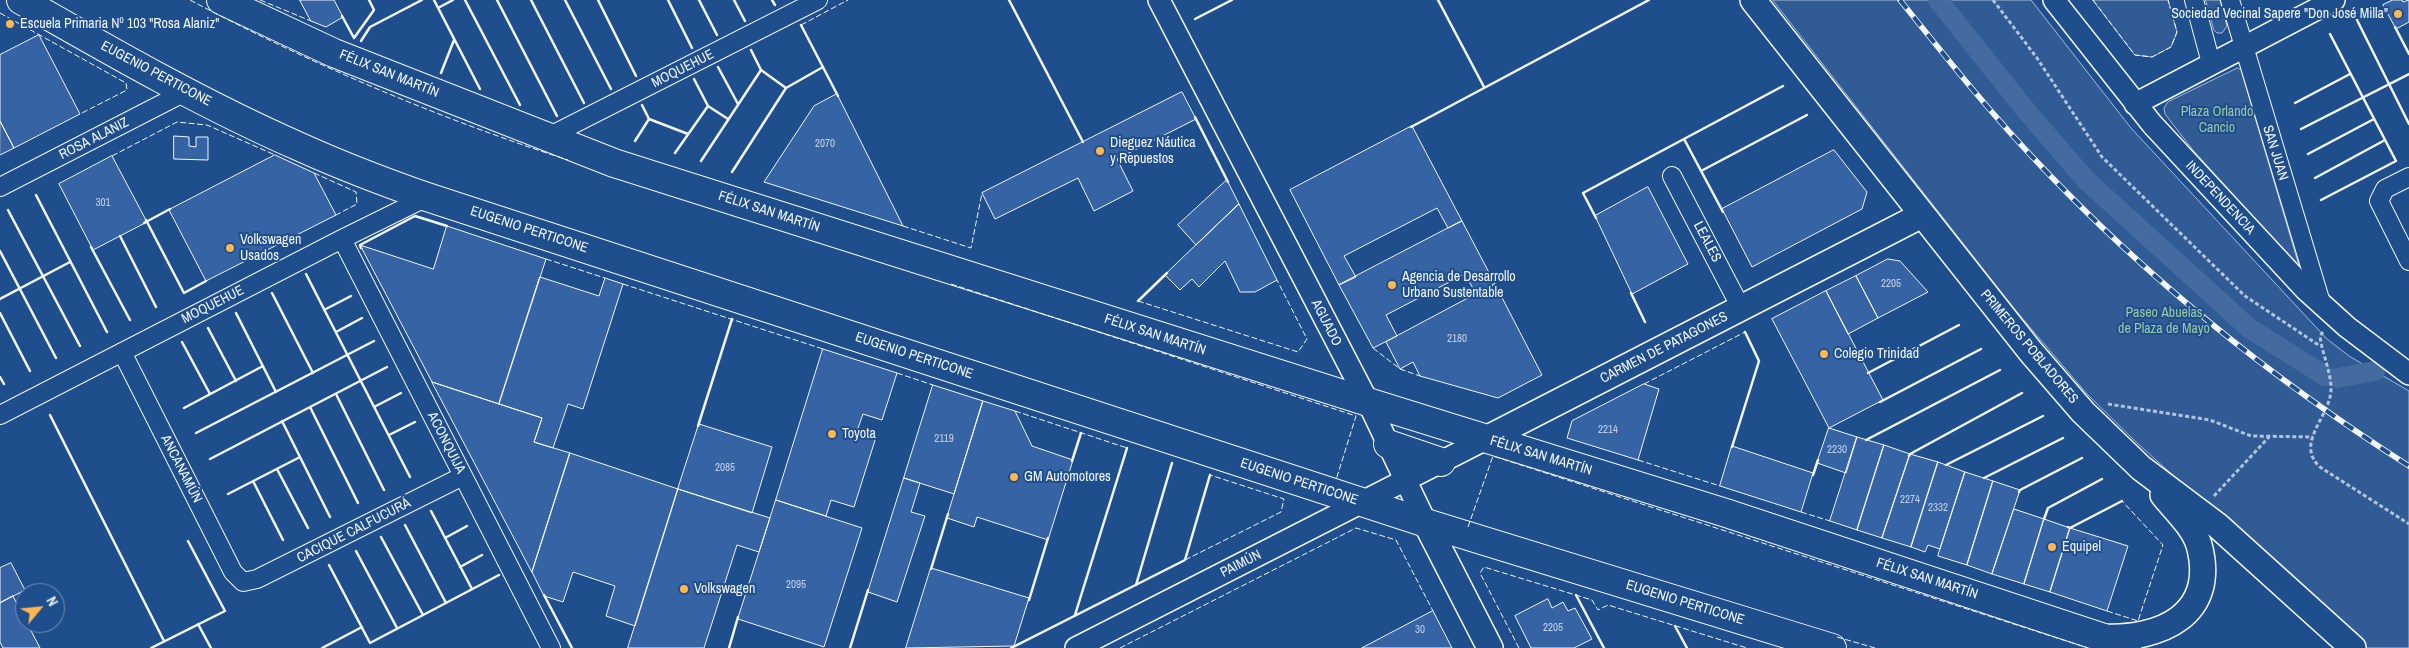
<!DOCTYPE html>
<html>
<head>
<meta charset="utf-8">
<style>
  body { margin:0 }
  #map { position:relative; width:2409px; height:648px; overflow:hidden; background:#1f4e8c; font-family:"Archivo Narrow",sans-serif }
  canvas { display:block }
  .north { position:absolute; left:15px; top:583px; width:50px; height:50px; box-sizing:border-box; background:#1f4e8c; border:1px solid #7391ba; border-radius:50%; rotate:62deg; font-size:14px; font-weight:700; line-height:20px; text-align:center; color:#f2f6ff }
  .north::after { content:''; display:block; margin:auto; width:18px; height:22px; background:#ffb74d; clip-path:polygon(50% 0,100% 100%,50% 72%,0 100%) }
</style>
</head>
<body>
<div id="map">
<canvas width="2409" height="648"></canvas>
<div class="north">N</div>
</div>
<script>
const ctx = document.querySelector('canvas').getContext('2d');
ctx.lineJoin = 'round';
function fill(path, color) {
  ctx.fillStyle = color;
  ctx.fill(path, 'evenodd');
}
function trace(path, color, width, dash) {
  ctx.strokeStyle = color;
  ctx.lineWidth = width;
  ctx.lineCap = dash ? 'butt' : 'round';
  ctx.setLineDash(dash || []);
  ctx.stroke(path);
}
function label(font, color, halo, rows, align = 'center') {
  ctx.font = font + ' "Archivo Narrow",sans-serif';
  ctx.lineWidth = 4;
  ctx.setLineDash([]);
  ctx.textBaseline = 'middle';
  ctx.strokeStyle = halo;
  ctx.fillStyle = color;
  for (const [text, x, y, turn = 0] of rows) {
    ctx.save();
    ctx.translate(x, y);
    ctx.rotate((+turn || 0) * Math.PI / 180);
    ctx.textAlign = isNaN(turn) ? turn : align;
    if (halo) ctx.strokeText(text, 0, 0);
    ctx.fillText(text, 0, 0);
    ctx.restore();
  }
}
const green = new Path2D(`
  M1773 0H2031L2131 128 2327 339 2349 356 2409 391V648H2365L2136 442 2087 394 2016 311Z
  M2093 0H2168L2177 32 2171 47 2152 57 2135 55Z
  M2206 0H2220L2227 26 2222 33H2217L2214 30Z
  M2238 68 2241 70 2300 269 2192 149 2165 114 2164 108 2168 102Z`);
const canal = new Path2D(`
  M1938 0 2028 113 2086 180 2249 328 2325 376
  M2337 378 2375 371`);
const building = new Path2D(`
  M300 0H334L343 17 326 27 311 21Z
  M2393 0H2402L2403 2 2409 0V22L2396 29 2383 5Z
  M39 35 80 114 14 148 0 121V55Z
  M1182 92 1196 119 1117 159 1133 191 1094 211 1078 178 995 219 982 193Z
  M837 94 903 226 764 182 814 106Z
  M0 121 14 148 0 155Z
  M1412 126 1462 221 1448 228 1437 208 1344 256 1356 277 1339 285 1290 190Z
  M174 136 189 137V146L196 147V137H208V160L174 159Z
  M1834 150 1867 192 1862 209 1752 267 1722 209Z
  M275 155 314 173 336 215 206 281 169 210Z
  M112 156 147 222 93 250 59 184Z
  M1227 180 1239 204 1196 245 1178 225Z
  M1648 187 1688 264 1632 294 1595 216Z
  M1239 204 1277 280 1255 292H1240L1225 261 1199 287 1192 279 1180 290 1165 275Z
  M1462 221 1495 284 1476 294 1465 274 1386 315 1397 336 1373 348 1339 285Z
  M447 226 546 259 499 404 432 382 360 245 433 269Z
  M1888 259 1900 261 1928 292 1878 318 1856 276Z
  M1856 276 1878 318 1848 334 1826 291Z
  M540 277 599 296 605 278 623 284 583 409 568 404 553 448 534 442 542 418 499 404Z
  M1495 284 1542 375 1498 398 1420 376 1413 362 1400 369 1386 342Z
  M1826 291 1883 400 1829 428 1772 319Z
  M823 349 897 373 882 420 863 414 857 431 876 437 854 507 831 500 826 516 776 500Z
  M432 382 542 418 534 442 570 453 532 572Z
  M1644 384 1659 389 1638 460 1567 438 1572 421Z
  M933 385 983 401 954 494 904 478Z
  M983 401 1015 411 1032 446 1073 460 1048 540 977 517 974 527 947 518Z
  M699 424 772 447 752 513 678 489Z
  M1829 428 1857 437 1846 473 1817 463Z
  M1857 437 1884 445 1857 530 1830 521Z
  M1884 445 1910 454 1882 538 1857 530Z
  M1732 446 1813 473 1801 512 1720 486Z
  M570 453 678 489 635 626 606 616 615 586 573 572 563 602 544 596 532 572Z
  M1910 454 1938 462 1911 547 1882 538Z
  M1938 462 1965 472 1940 549 1928 545 1925 552 1911 547Z
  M1965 472 1993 481 1967 565 1938 556Z
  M904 478 920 483 911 512 925 516 897 602 868 592Z
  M1993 481 2020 490 1992 574 1967 565Z
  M678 489 770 518 759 552 737 545 704 648H628Z
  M776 500 862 528 824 647 738 619Z
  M2014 509 2044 519 2024 584 1992 574Z
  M2044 519 2070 528 2050 592 2024 584Z
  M2070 528 2128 546 2107 611 2050 592Z
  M11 563 25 590 0 603V568Z
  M931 568 1029 598 1014 646 906 648Z
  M13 596 25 619V623H27L40 648H3L0 642V603Z
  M1548 599 1552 608 1563 602 1568 611 1575 608 1592 639 1574 648H1531L1515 616Z
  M1433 611 1452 648H1362Z`);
const path = new Path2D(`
  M1993 0 2037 58 2102 157 2245 296 2320 346
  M2323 332 2320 336C2322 354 2331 371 2331 389 2331 416 2294 443 2320 467L2409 524
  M2108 404 2210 420 2251 436 2313 437
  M2214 496 2269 437`);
const minor = new Path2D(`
  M2194 0 2211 63
  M2230 0 2322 306
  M548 137 818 0
  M1672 176 1741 308
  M2409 177 2385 189 2379 201 2409 261
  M0 187 187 91
  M342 239 551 648
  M122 352 233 572 243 582 257 579 463 476
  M0 415 342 239 427 197`);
const tertiary = new Path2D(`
  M1159 0 1368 402 1426 523
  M2054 0 2152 124 2306 290 2347 327 2409 374
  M2135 104 2334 0
  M1076 648 1486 439`);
const secondary = new Path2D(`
  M1753 0 2031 352 2083 412 2141 468 2218 526 2353 648
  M1486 439 1922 215
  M1426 523 1490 648
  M2102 637C2160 640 2218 615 2199 545 2193 526 2175 510 2163 495`);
const trunk = new Path2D(`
  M21 0C112 52 204 105 300 147 342 166 384 182 427 197L1426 523 1832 648
  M221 0 334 53 614 163 1368 402 1726 513 2101 637 2127 648
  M1388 444 1441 462`);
const rail = new Path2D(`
  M1900 0C1945 56 1990 113 2040 165 2150 281 2274 380 2409 466`);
const fence = new Path2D(`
  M190 0C311 64 438 118 568 160
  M260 0 311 21
  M2093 0 2135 55 2152 57 2171 47 2177 32 2168 0
  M0 13 126 83 127 90 80 114
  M801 25 848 0
  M112 156 177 122 207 125 275 155
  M314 173 356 192 357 204 336 215
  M903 226 971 248 982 193
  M546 259 605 278
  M623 284 823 349
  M951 284 1356 416 1336 480
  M1138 301 1298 352 1307 339 1277 280
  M1373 348 1400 369 1420 376
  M897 373 933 385
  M1644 384 1745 332
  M1015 411 1127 448
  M1638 460 1720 486
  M1801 512 1830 521
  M1468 527 1493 456 2088 648
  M1185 560 1281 512 1284 499 1210 475
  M2107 611 2138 621 2163 545 2122 501
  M1837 637 1875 648
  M1120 648 1356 528 1396 540 1433 611
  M1519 648 1480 573 1484 567 1592 600 1598 610 1608 605 1747 648`);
const wall = new Path2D(`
  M434 0 480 89
  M465 0 520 105
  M497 0 557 116
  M531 0 584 103
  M565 0 611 89
  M598 0 636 76
  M668 0 692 48
  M699 0 717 35
  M734 0 745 21
  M772 0 775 5
  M1009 0 1083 142
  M1438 0 1484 87
  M438 8 453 0
  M342 16 354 38 374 10 369 0
  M1195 19 1232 0
  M2357 20 2409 124
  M801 25 838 96
  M2395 27 2409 54
  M361 41 370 27 422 0
  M751 50 761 70 786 88
  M718 67 738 104
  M441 73 454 40
  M694 79 708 106 728 119
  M2295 103 2350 74
  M642 105 649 119 688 134
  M1195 117 1228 182
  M1411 127 1649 0
  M2301 129 2409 74
  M1684 139 1723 212
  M635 141 649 119
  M675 153 708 106
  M2308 154 2374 119
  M701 161 761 70
  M1701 171 1807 115
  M732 172 786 88 823 67
  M2315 178 2385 140
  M36 195 107 332
  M2321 200 2396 161 2330 34
  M8 210 80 346
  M1596 218 1583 193 1783 86
  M146 220 184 293 206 281
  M144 223 170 209
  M120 236 156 307
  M91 247 130 320
  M361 248 360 245 415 216 447 226
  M0 251 56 358
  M306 274 410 477
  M272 293 313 373
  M1631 293 1645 322
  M0 299 70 262
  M1138 301 1167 273
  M324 310 351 296
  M0 313 30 371
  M236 313 276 392
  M208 328 236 381
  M336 332 362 318
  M182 342 210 394
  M1868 373 1959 325
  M0 377 4 384
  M336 394 384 490
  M1880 402 1981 349
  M310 407 358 503
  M374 407 401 393
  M184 408 263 366
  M50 415 164 641
  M282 421 330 517
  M698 426 732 319
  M196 433 374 341
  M389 435 415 422
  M1866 440 2000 370
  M1732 447 1759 361 1745 332
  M1909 456 1910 454 2022 393
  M210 459 387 367
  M1072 461 1081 433
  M1946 465 2043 416
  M277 469 308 528
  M1813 475 1818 460
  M1984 478 2063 438
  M253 481 283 540
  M2019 492 2020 490 2082 458
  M228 494 300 457
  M431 511 472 589
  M2044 519 2048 508 2102 479
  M405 525 446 603
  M2068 527 2070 528 2122 501
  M381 537 423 615
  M445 538 467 526
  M356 551 397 628
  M329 565 370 643 499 575
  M460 567 482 555
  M931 569 948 514
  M1136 585 1172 463
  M544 595 572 648
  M1576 595 1604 648
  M1029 600 1048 538
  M1075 615 1127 448
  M198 624 211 648
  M1675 626 1687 648
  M151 648 225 611 188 541
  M322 648 362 627
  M729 648 738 617
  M850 648 868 590
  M1011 648 1185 560 1210 475`);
const markers = [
  [2398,14,5,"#ffb74d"],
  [10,24,5,"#ffb74d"],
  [1100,151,5,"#ffb74d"],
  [230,248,5,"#ffb74d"],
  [1392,285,5,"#ffb74d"],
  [1824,354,5,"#ffb74d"],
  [832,434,5,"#ffb74d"],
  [1014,477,5,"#ffb74d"],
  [2052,547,5,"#ffb74d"],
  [684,589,5,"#ffb74d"]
];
const numberNames = [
  ["2070",825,144],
  ["301",103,203],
  ["2205",1891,284],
  ["2180",1457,339],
  ["2214",1608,430],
  ["2119",944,439],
  ["2230",1837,450],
  ["2085",725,468],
  ["2274",1910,500],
  ["2332",1938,508],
  ["2095",796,585],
  ["2205",1553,628],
  ["30",1420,630]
];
const poiNames = [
  ["Sociedad Vecinal Sapere \"Don José Milla\"",2388,14,"right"],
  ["Escuela Primaria Nº 103 \"Rosa Alaniz\"",20,24],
  ["Dieguez Náutica",1110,143],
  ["y Repuestos",1110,159],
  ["Volkswagen",240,240],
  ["Usados",240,256],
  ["Agencia de Desarrollo",1402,277],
  ["Urbano Sustentable",1402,293],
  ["Colegio Trinidad",1834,354],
  ["Toyota",842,434],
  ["GM Automotores",1024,477],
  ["Equipel",2062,547],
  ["Volkswagen",694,589]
];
const streetNames = [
  ["MOQUEHUE",683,69,-27],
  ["EUGENIO PERTICONE",156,74,28],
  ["FÉLIX SAN MARTÍN",389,74,22],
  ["ROSA ALANIZ",94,139,-27],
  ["SAN JUAN",2275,153,73],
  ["INDEPENDENCIA",2220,198,47],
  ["FÉLIX SAN MARTÍN",769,212,18],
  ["EUGENIO PERTICONE",529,230,18],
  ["LEALES",1707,242,62],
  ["MOQUEHUE",213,305,-27],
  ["AGUADO",1326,323,63],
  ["FÉLIX SAN MARTÍN",1155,335,18],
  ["PRIMEROS POBLADORES",2029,347,50],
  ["CARMEN DE PATAGONES",1664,348,-27],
  ["EUGENIO PERTICONE",914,356,18],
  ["ACONQUIJA",446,443,63],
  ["FÉLIX SAN MARTÍN",1541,456,17],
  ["ANCANAMÚN",181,469,63],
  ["EUGENIO PERTICONE",1299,482,18],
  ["CACIQUE CALFUCURÁ",354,531,-27],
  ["PAIMÚN",1241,564,-27],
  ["FÉLIX SAN MARTÍN",1927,579,18],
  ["EUGENIO PERTICONE",1685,603,17]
];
const parkNames = [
  ["Plaza Orlando",2217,112],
  ["Cancio",2217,128],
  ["Paseo Abuelas",2164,313],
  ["de Plaza de Mayo",2164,329]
];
fill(green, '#305b95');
trace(green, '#a8bbd7', 1);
trace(canal, '#446ba0', 20);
fill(building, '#3563a3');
trace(building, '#f2f6ff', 1);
trace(minor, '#f2f6ff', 20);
trace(tertiary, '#f2f6ff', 24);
trace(secondary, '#f2f6ff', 28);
trace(trunk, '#f2f6ff', 30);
trace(path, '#b3c4dc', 3, [4, 2.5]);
trace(minor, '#1f4e8c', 18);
trace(tertiary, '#1f4e8c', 21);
trace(secondary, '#1f4e8c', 25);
trace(trunk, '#1f4e8c', 28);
trace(rail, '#f2f6ff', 5.5);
trace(rail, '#1f4e8c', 4, [11]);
trace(fence, '#f2f6ff', 1, [6, 2.5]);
trace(wall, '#f2f6ff', 2.5);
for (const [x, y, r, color] of markers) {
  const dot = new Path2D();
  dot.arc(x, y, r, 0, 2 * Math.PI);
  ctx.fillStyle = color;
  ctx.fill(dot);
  trace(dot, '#1f4e8c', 2);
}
label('11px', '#c3d1e8', null, numberNames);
label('14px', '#f2f6ff', '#1f4e8c', poiNames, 'left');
label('14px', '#f2f6ff', '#1f4e8c', streetNames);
label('14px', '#97c8a6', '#1f4e8c', parkNames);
</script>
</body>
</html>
